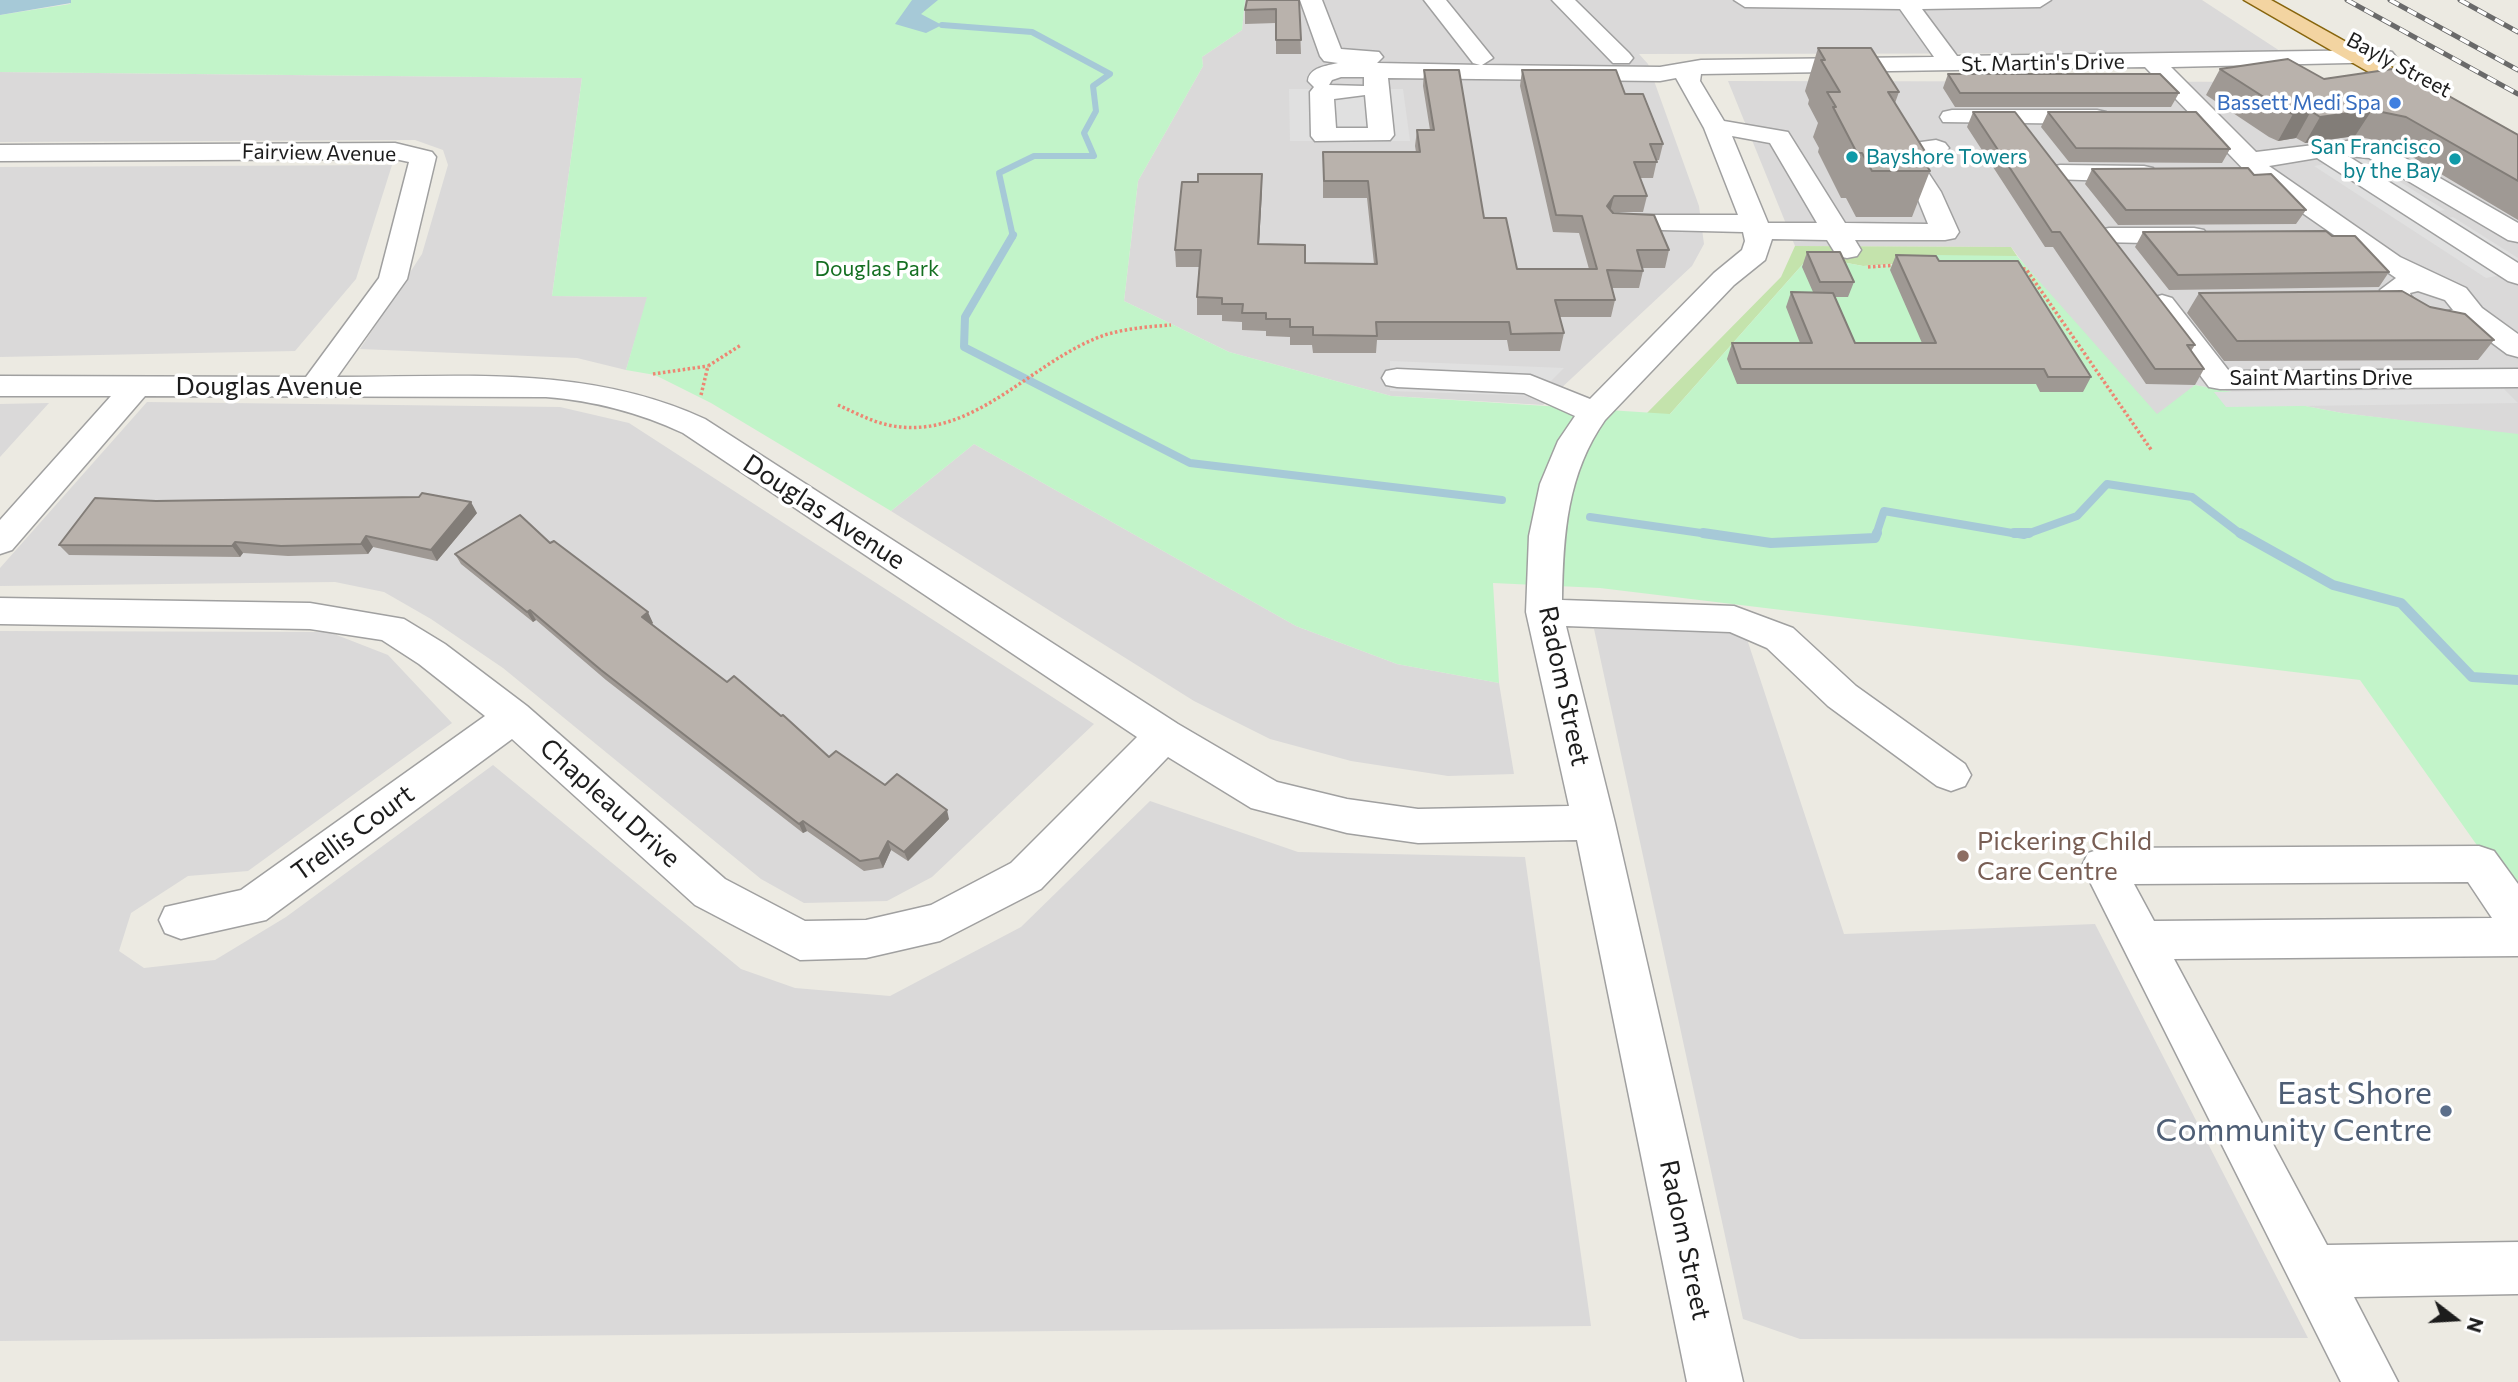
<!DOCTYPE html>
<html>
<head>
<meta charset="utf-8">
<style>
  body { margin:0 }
  #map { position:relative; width:2518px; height:1382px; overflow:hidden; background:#eceae2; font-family:Commissioner,sans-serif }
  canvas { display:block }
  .north { position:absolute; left:2420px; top:1284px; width:70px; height:70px; -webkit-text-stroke:5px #fff; paint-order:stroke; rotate:107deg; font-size:19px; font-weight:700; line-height:28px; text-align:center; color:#1c1c1c }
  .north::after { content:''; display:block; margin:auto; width:24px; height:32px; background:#1c1c1c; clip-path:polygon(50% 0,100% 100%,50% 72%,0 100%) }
</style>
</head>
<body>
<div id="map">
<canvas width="2518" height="1382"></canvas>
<div class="north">N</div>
</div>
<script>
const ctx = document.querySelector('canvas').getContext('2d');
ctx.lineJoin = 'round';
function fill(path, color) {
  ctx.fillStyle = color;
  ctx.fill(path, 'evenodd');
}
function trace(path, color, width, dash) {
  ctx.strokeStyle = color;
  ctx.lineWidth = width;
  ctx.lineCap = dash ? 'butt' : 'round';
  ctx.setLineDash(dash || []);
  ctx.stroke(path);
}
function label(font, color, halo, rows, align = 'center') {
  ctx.font = font + ' Commissioner,sans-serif';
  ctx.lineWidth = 7;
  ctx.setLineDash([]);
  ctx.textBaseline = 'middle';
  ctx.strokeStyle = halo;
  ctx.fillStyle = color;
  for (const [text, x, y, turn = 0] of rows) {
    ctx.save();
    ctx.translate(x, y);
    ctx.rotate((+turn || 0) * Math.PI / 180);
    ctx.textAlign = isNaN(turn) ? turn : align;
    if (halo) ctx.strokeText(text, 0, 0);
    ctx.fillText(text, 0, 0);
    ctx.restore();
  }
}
const residential = new Path2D(`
  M1245 0H2202L2283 53 1639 54 1648 64 1699 206 1704 244 1692 266 1543 405 1391 396 1229 352 1124 301 1138 181 1203 66 1202 57 1242 30Z
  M0 72 582 78 552 296 648 297 626 370 577 358 360 349 422 254 448 165 443 150 415 140 0 142Z
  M1728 81 2367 82 2518 167V435L2342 413 2195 385 2148 426 2011 247 1795 246Z
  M392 165 356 279 295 351 0 357V167Z
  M147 402 560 407 629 423 1094 724 932 877 887 901 804 903 761 879 503 668 431 619 384 592 335 582 0 586V568Z
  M49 403 0 457V404Z
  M974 444 1296 626 1397 664 1499 683 1514 774 1448 776 1351 761 1270 739 1194 701 891 511Z
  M1594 629H1711L1745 633 1844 934 2095 924 2308 1338 1800 1339 1743 1319Z
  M0 631 329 632 388 655 452 723 248 871 188 876 131 913 119 951 144 968 215 960 286 917 493 765 741 969 795 988 890 996 1021 927 1150 801 1298 852 1525 857 1591 1326 0 1341Z`);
const grass = new Path2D(`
  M1795 246 2011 247 2017 256 1863 266 1810 256 1670 414H1646L1781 277Z`);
const park = new Path2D(`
  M71 0H1245L1242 30 1202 57 1203 66 1138 181 1124 301 1229 352 1391 396 1670 414 1810 256 1863 266 1898 265 1935 255 2017 256 2157 414 2195 385 2342 413 2518 434V882H2503L2360 680 1600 588 1493 583 1499 683 1397 664 1296 626 974 444 891 511 711 403 655 375 626 370 647 297 552 296 582 78 0 72V15L70 4Z`);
const parking = new Path2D(`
  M1289 89H1403L1410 141H1290Z
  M2362 158 2445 210 2426 213 2435 220 2453 217 2518 258V272L2486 278 2314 166Z
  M1390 361 1564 368 1536 396 1390 391Z
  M2504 389 2518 403 2226 407 2214 392Z`);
const water = new Path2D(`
  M0 0H71V3L0 15Z
  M912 0H938L921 14 942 25 926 33 895 24Z`);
const streamFar2 = new Path2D(`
  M942 25 1032 32 1110 74 1093 86 1096 111 1084 133 1094 156H1034L999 173 1013 237`);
const streamFar1 = new Path2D(`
  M1013 235 965 317 964 347 1190 463 1502 500
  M1590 517 1715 535
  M1876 535 1884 511 2024 535 2077 516 2107 484 2192 497 2242 535`);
const stream = new Path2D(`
  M1703 533 1771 543 1875 538 1877 533
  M2014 533H2029
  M2240 533 2333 585 2401 603 2472 677 2518 680`);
const path = new Path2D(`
  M1868 267 1898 265
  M2018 268 2026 269 2152 451
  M653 374 708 366
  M701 395 708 366 741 345
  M838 405C854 412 870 421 888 425 968 442 1025 369 1092 340 1116 329 1145 327 1171 325`);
const minor = new Path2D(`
  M1300 0H1322L1341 49 1379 52 1383 57 1377 63 1480 65 1473 63 1424 0H1446L1493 58 1482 65 1660 67 1701 60 1934 57 1900 9 1745 7 1734 0H2051L2040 7 1922 9 1957 56 2384 50 2392 52 2396 57 2392 62 2171 67 2256 152 2355 140 2386 147 2518 223V242L2508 240 2369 158 2348 156 2518 263V284L2508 281 2317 158 2269 166 2400 257 2466 288 2482 308 2518 334V357L2507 354 2468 325C2436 333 2391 326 2380 290L2396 278 2252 178 2145 67 1701 74 1700 81 1724 121 1788 132 1845 223 1928 224 1915 192 1892 157 1899 145 1936 140 1945 143 1949 148 1945 153 1918 157 1941 192 1959 232 1955 238 1945 240H1855L1861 250 1857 256 1847 258 1837 256 1827 240 1772 239 1765 260 1734 285 1605 420C1567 474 1563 535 1562 600L1734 606 1793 628 1856 686 1965 764 1971 775 1965 786 1951 791 1937 786 1828 706 1767 648 1730 632 1566 626 1615 823 1743 1382H1687L1577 840 1418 843 1347 833 1251 808 1168 757 1041 889 940 941 866 958 800 960 695 905 512 739 266 920 181 939 165 933 159 920 165 907 241 890 485 716 419 664 382 640 310 629 0 624V598L310 603 404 619 445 644 527 706 725 879 805 921 866 920 931 905 1011 863 1137 737 683 433C638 412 595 401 546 397L145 396 12 550 0 554V520L111 396H0V376L306 377 379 278 409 162 395 159 0 161V145L395 143 432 152 436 157 407 279 337 377C464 377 587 365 705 419L1178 724 1277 782 1347 799 1418 809 1569 806 1526 612 1529 536 1540 484 1558 441 1575 416 1524 393 1397 387 1386 385 1382 378 1386 371 1397 369 1530 375 1590 399 1714 273 1742 250 1745 241 1743 232 1620 229 1610 227 1606 221 1610 215H1738L1704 128 1676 78 1660 81 1388 78 1394 135 1390 140 1315 141 1311 136 1310 92 1314 87 1308 81C1309 67 1327 66 1338 63L1324 61 1320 56ZM1341 77H1364V86L1329 85 1332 80ZM1365 95 1368 128H1336L1334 99ZM1732 136 1770 143 1817 223H1768ZM2418 291 2445 300 2453 310C2438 314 2422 307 2411 296L2410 293Z
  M1552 0H1575L1629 53 1633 58 1629 63H1613Z
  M1952 110H2097L2106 112 2109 117 2106 122 2097 124 1943 122 1940 117 1943 112Z
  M2060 165 2144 166 2153 168 2157 174 2153 180 2144 182 2051 179 2047 173 2051 167Z
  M2109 228H2194L2204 230 2208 236 2204 242 2194 244 2099 242 2095 236 2099 230Z
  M2162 295 2172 298 2229 371 2518 369V387L2220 389 2209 387 2147 304 2152 298Z
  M2479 846 2494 851 2518 884V956L2174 959 2327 1245 2518 1242V1294L2354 1297 2398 1382H2341L2082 866 2088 853 2103 848ZM2468 882 2492 918 2154 921 2134 884Z`);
const major = new Path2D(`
  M2244 0H2271L2518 138V156L2509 153Z`);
const rail = new Path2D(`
  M2347 0 2518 94
  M2390 0 2518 70
  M2460 0 2518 32`);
const wall = new Path2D(`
  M1299 0 1301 54H1276V23L1245 24V10Z
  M1818 48 1899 92 1895 103 1926 153 1924 160 1930 171 1912 217H1856L1846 198H1841L1818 152 1819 148 1813 137 1818 123 1808 104 1809 100 1805 91Z
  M2220 69 2324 79 2518 135V220L2389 143 2355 136 2305 143 2296 138 2278 141 2269 137 2206 95Z
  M1424 70 1484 218 1517 269H1589L1579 233 1553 232 1520 86 1522 70 1625 94 1663 144 1659 160H1657L1653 178H1640L1647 196 1643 212H1613L1669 250 1665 268H1642L1643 271 1639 288H1612L1615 300 1611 317H1560L1564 333 1560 351H1509L1507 340H1377L1376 353H1313L1312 345H1290V337L1266 336V331L1242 330V322L1222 321V315H1197V297L1199 267H1176L1175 250 1198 182 1262 174 1259 244 1305 263 1374 264 1367 198H1323V152H1416L1415 146 1417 130H1430L1423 86Z
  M1948 74 2179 93 2171 107H1955L1943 88Z
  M1973 112 2195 345 2191 351 2204 369 2195 385 2146 384 2053 247H2045L1967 127Z
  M2048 112 2230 149 2222 163 2069 162 2041 127Z
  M2092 169 2254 175 2306 210 2296 224 2118 225 2085 184Z
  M2143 232 2332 236 2389 272 2379 287 2169 290 2135 247Z
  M1807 252 1854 282 1848 297H1835L1855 343H1922L1890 270 1896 255 1939 261 2091 377 2083 392H2040L2036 384H1737L1727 359 1732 343H1800L1786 307 1791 292H1813L1802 267Z
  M2199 293 2430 307 2494 340 2478 360 2224 361 2187 313Z
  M156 501 477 513 437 561 373 547 368 554 288 556 243 553 240 557 69 555 59 545Z
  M550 543 653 623 652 624 727 682 829 757 949 819 908 861 891 850 883 868 864 871 807 831 803 833 606 680 536 620 533 622 461 564 455 554Z`);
const shadedWall = new Path2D(`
  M2372 110 2355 136 2305 143 2320 117Z
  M2311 111 2296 138 2278 141 2293 114Z
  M1262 174V191L1258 261V244Z
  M1614 196 1610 212 1607 206Z
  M471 502 477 513 437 561 431 550Z
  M366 536 373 547 368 554 361 544Z
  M235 542 243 553 240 557 232 546Z
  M530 610 536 620 533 622 527 612Z
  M648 612 653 623 647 627 642 617Z
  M947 810 949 819 908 861 904 852Z
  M803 821 807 831 803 833 799 824Z
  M888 841 891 850 883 868 879 858Z`);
const building = new Path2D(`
  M1247 0H1299L1301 40H1276V9L1245 10Z
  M1818 48H1871L1899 92H1888L1926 153H1919L1930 171H1872L1862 153H1857L1833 107H1836L1827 92H1840L1821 60H1825Z
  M2288 59 2324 79 2399 68 2518 135V181L2406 117 2372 110 2320 117 2311 111 2293 114 2284 110 2220 69Z
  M1424 70H1459L1484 218H1506L1517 269H1597L1582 216 1556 215 1522 70H1616L1625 94H1643L1663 144H1650L1657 162H1634L1647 196H1614L1607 206 1613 213 1654 215 1669 250H1637L1643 271 1607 270 1615 300H1555L1564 333 1511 334 1509 322H1376L1377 336 1313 335V327H1290V319H1266V313H1242L1243 304H1222V298L1197 297 1201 250H1175L1182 182H1198V174H1262L1258 244 1305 245V263L1377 264 1368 181H1324L1323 152H1420L1417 130H1434Z
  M1948 74H2160L2179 93H1960Z
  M1973 112H2015L2195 345H2187L2204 369H2155L2060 232H2052Z
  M2048 112H2196L2230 149 2076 148Z
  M2248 168 2254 175 2271 174 2306 210H2126L2092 169Z
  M2326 231 2332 236H2355L2389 272 2178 275 2143 232Z
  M1807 252H1840L1854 282H1820Z
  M1896 255 1936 256 1939 261H2018L2091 377H2048L2044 369H1741L1732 343H1812L1791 292 1833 293 1855 343H1936Z
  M2402 291 2430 307 2465 314 2494 340 2237 341 2199 293Z
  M422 493 471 502 431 550 366 536 361 544 281 546 235 542 232 546 59 545 95 498 156 501 419 497Z
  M520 515 550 543 554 541 648 612 642 617 727 682 734 676 781 716 783 715 829 757 836 751 885 785 897 774 947 810 904 852 888 841 879 858 860 861 803 821 799 824 601 670 530 610 527 612 455 554Z`);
const markers = [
  [2395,103,7,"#3f7fe0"],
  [1852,157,7,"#0f9aa8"],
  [2455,159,7,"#0f9aa8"],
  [1963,856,7,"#8d6e63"],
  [2446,1111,7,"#5c6f8a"]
];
const farStreetnames = [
  ["St. Martin's Drive",2043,63,-1],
  ["Bayly Street",2399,65,28],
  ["Fairview Avenue",319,153,1],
  ["Saint Martins Drive",2321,378]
];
const farShopnames = [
  ["Bassett Medi Spa",2381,103]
];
const farCulturenames = [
  ["San Francisco",2441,147],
  ["by the Bay",2441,171],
  ["Bayshore Towers",1866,157,"left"]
];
const farParknames = [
  ["Douglas Park",877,269]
];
const streetNames = [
  ["Douglas Avenue",269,386],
  ["Douglas Avenue",824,512,33],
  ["Radom Street",1564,686,78],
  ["Chapleau Drive",610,803,42],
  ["Trellis Court",353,833,-36],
  ["Radom Street",1685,1240,78]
];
const educationNames = [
  ["Pickering Child",1977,841],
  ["Care Centre",1977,871]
];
const nearServicenames = [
  ["East Shore",2432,1093],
  ["Community Centre",2432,1130]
];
fill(residential, '#dad9d9');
fill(grass, '#c4e3ac');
fill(park, '#c2f4c9');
fill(parking, '#e0e0e0');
fill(water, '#a6c9d7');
trace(streamFar2, '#a6c9d7', 6);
trace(streamFar1, '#a6c9d7', 8);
trace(stream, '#a6c9d7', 10);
trace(minor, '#a0a0a0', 3);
trace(major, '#87650d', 3);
trace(path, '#ed8673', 3.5, [2.5, 2.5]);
fill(minor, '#fff');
fill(major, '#f3d4a1');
trace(rail, '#6a6a6a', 5);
trace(rail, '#fff', 3.5, [10]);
fill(wall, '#9f9994');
fill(shadedWall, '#827d78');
fill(building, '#b9b2ac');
trace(building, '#827d78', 2);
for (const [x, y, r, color] of markers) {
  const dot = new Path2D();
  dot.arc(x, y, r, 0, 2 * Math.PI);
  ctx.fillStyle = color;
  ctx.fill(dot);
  trace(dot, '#fff', 2.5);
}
label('21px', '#1c1c1c', '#fff', farStreetnames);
label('21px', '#366cbe', '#fff', farShopnames, 'right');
label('21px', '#0d838f', '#fff', farCulturenames, 'right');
label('21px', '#146f21', '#fff', farParknames);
label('26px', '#1c1c1c', '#fff', streetNames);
label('26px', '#785e54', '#fff', educationNames, 'left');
label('32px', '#4e5e75', '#fff', nearServicenames, 'right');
</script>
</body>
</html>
